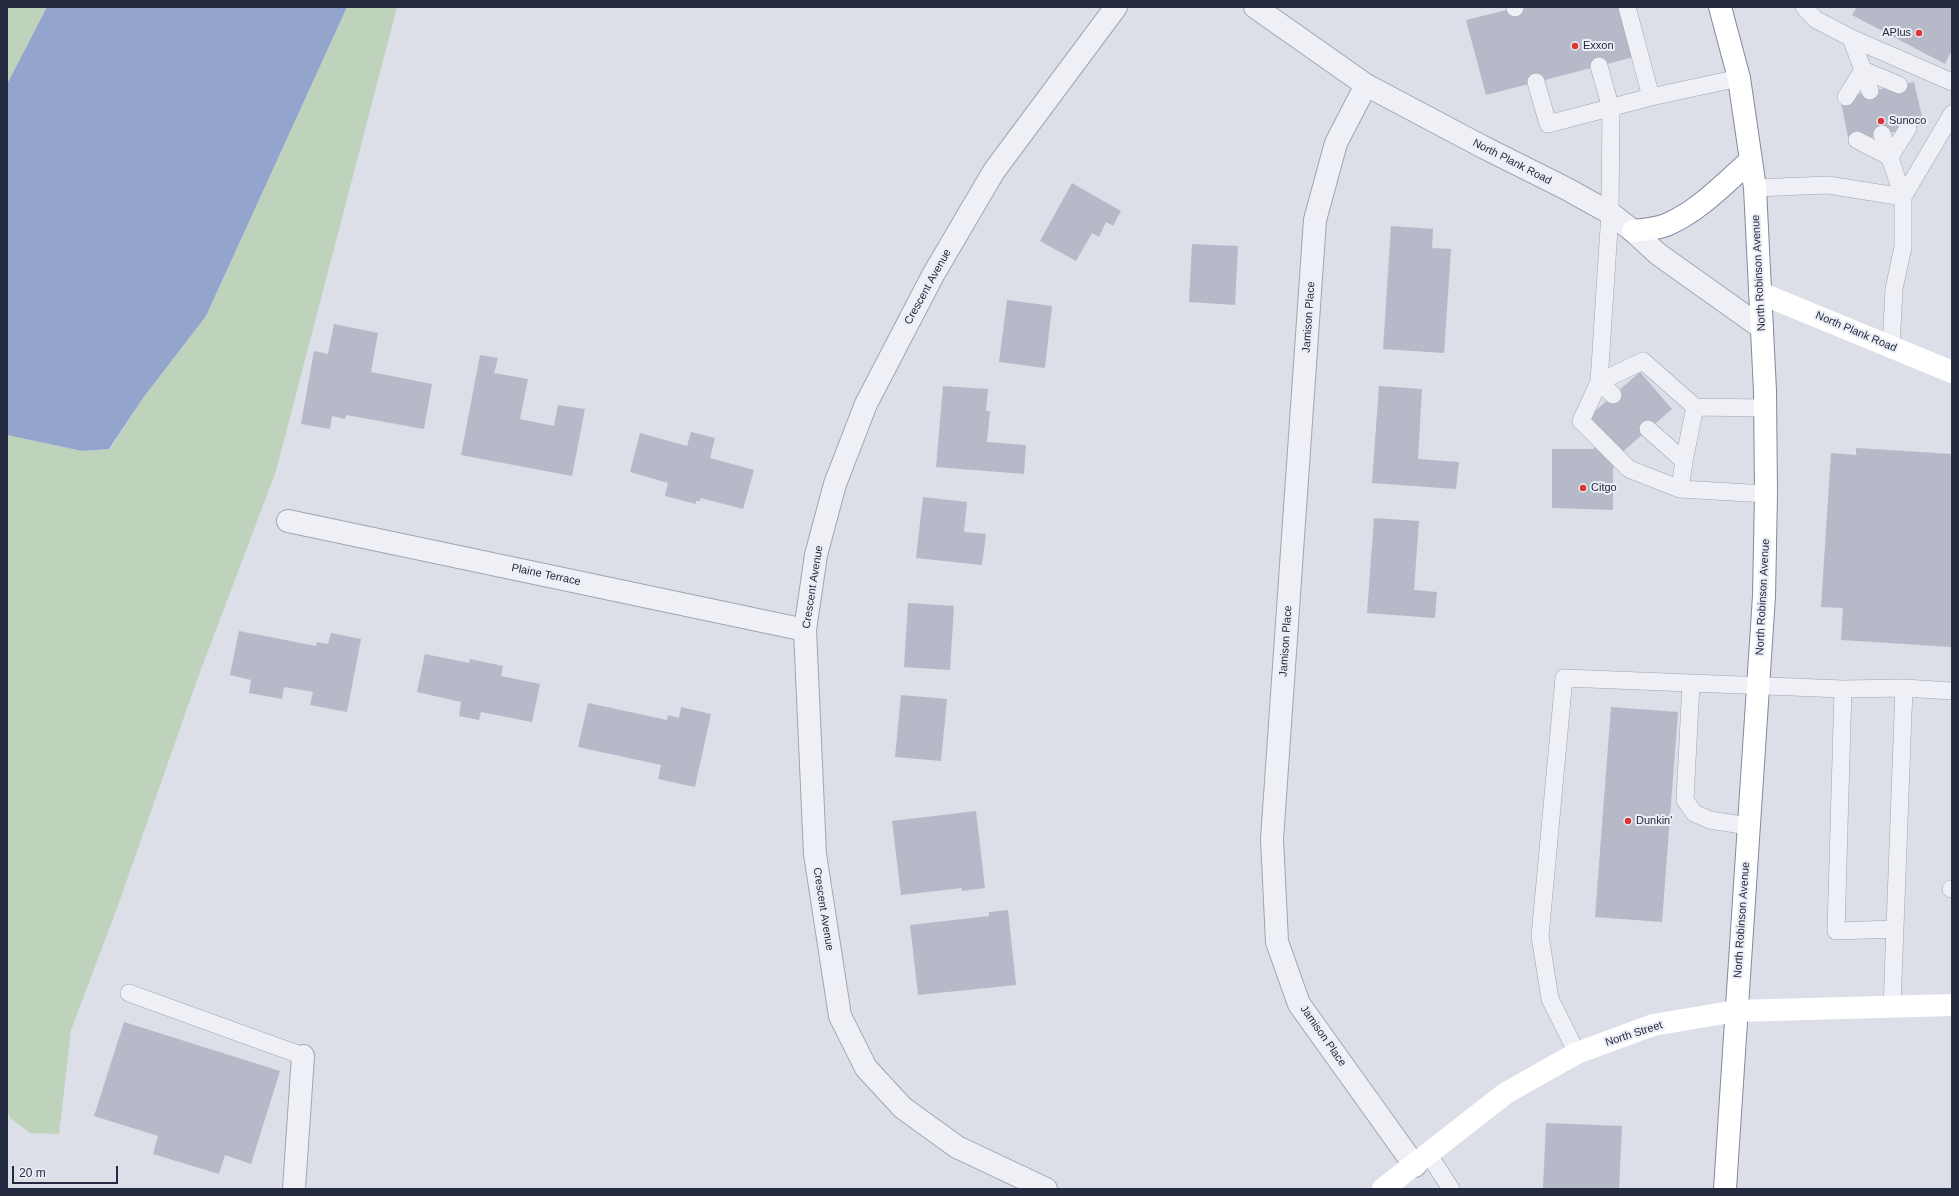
<!DOCTYPE html>
<html>
<head>
<meta charset="utf-8">
<style>
  body { margin:0 }
  #map { position:relative; width:1959px; height:1196px; overflow:hidden; background:#dcdee8; font-family:Helvetica,sans-serif }
  canvas { display:block }
  .frame { position:absolute; inset:0; border:8px solid #242a3f; pointer-events:none }
  .scale { position:absolute; left:12px; top:1166px; width:106px; height:18px; box-sizing:border-box; border:2px solid #242a3f; border-top:0; padding-left:5px; font-size:12px; line-height:14px; white-space:nowrap; color:#242a3f; -webkit-text-stroke:3px #ebeef5; paint-order:stroke }
</style>
</head>
<body>
<div id="map">
<canvas width="1959" height="1196"></canvas>
<div class="frame"></div>
<div class="scale">20 m</div>
</div>
<script>
const ctx = document.querySelector('canvas').getContext('2d');
ctx.lineJoin = 'round';
function fill(path, color) {
  ctx.fillStyle = color;
  ctx.fill(path, 'evenodd');
}
function trace(path, color, width, dash) {
  ctx.strokeStyle = color;
  ctx.lineWidth = width;
  ctx.lineCap = dash ? 'butt' : 'round';
  ctx.setLineDash(dash || []);
  ctx.stroke(path);
}
function label(font, color, halo, rows, align = 'center') {
  ctx.font = font + ' Helvetica,sans-serif';
  ctx.lineWidth = 4;
  ctx.setLineDash([]);
  ctx.textBaseline = 'middle';
  ctx.strokeStyle = halo;
  ctx.fillStyle = color;
  for (const [text, x, y, turn = 0] of rows) {
    ctx.save();
    ctx.translate(x, y);
    ctx.rotate((+turn || 0) * Math.PI / 180);
    ctx.textAlign = isNaN(turn) ? turn : align;
    if (halo) ctx.strokeText(text, 0, 0);
    ctx.fillText(text, 0, 0);
    ctx.restore();
  }
}
const green = new Path2D(`
  M7 7H47L7 84Z
  M347 7H397L276 471 197 680 117 908 71 1030 59 1134 30 1133 10 1118 7 1108V435L82 451 110 449 143 398 206 316Z`);
const water = new Path2D(`
  M47 7H347L206 316 143 398 109 449 82 451 7 435V84Z`);
const building = new Path2D(`
  M1519 7H1621L1634 57 1486 95 1466 20Z
  M1857 7H1952V50L1945 64 1852 15Z
  M1914 82 1924 125 1849 142 1840 98Z
  M1072 183 1121 211 1113 226 1106 222 1099 237 1092 233 1076 261 1040 241Z
  M1391 226 1433 229 1432 248 1451 249 1444 353 1383 349Z
  M1192 244 1238 246 1235 305 1189 302Z
  M1007 300 1052 306 1045 368 999 362Z
  M334 324 378 333 371 372 432 384 424 429 346 415 345 419 332 416 330 429 301 424 314 351 328 354Z
  M480 355 498 358 494 373 528 379 520 419 554 426 558 405 585 409 572 476 461 455Z
  M1640 372 1672 409 1619 455 1587 418Z
  M943 386 988 389 986 411H990L987 442 1026 445 1024 474 936 467Z
  M1379 386 1422 389 1418 459 1459 462 1456 489 1372 483Z
  M691 432 715 438 710 458 754 470 743 509 701 498 700 501H696V504L665 496 668 483 630 472 640 433 687 446Z
  M1600 442 1619 462 1613 468V510L1552 508V449H1593Z
  M1856 448 1952 454V647L1841 640 1843 608 1821 607 1831 453 1856 455Z
  M923 497 967 502 964 532 986 534 982 565 916 558Z
  M1374 518 1419 521 1414 590 1437 592 1435 618 1367 613Z
  M908 603 954 606 950 670 904 667Z
  M239 631 316 646 317 642 328 644 331 633 361 639 347 712 310 705 313 692 284 687 282 699 249 693 251 680 230 675Z
  M425 654 469 663 470 659 503 666 501 676 540 684 532 722 481 712 479 720 459 716 461 702 417 692Z
  M901 695 947 699 941 761 895 757Z
  M588 703 667 720 668 715 679 718 681 707 711 714 695 787 658 779 661 765 578 747Z
  M1611 707 1678 712 1662 922 1595 917Z
  M976 811 985 888 962 891V888L901 895 892 821Z
  M1008 910 1016 985 918 995 910 925 989 916V912Z
  M124 1022 280 1071 251 1164 225 1155 219 1174 153 1154 158 1136 94 1116Z
  M1546 1123 1622 1126 1619 1189H1543Z`);
const lane = new Path2D(`
  M1515 7V8
  M1627 7 1651 97
  M1804 7 1815 19 1851 38 1952 82
  M1599 66 1611 109 1610 213 1599 382 1643 361 1695 407 1765 408
  M1863 70 1899 85
  M1863 70 1870 91
  M1536 82 1548 124 1651 97 1739 78
  M1846 97 1863 70 1851 38
  M1882 134 1903 197V247L1894 289 1891 347
  M1857 140 1890 157
  M1890 157 1908 128
  M1755 188 1828 185 1903 197
  M1903 197 1952 114
  M1613 395 1599 382 1581 421 1629 469 1680 489
  M1695 407 1684 461 1680 489 1766 494
  M1648 429 1684 461
  M1691 683 1685 800 1694 813 1710 820 1748 826
  M1904 688 1952 691
  M1951 889H1952
  M129 993 303 1056
  M1892 1007 1904 688 1843 689 1836 931 1895 929
  M1577 1053 1550 999 1540 936 1564 678 1843 689
  M1429 1155 1451 1189`);
const street = new Path2D(`
  M1255 7 1366 85 1485 148 1567 189 1610 213 1633 231 1658 254 1762 328
  M1366 85 1336 143 1315 220 1272 839 1277 942 1299 1004 1415 1166
  M288 521 805 630
  M294 1189 303 1056
  M1046 1189 957 1147 903 1108 866 1068 840 1016 815 854 805 630 816 555 835 484 866 404 933 275 994 171 1116 7`);
const secondary = new Path2D(`
  M1760 293 1952 372
  M1383 1189 1506 1093 1577 1053 1653 1025 1736 1011 1952 1005`);
const highway = new Path2D(`
  M1720 7 1739 78 1755 188 1765 391 1766 494 1764 596 1725 1189
  M1633 231C1643 230 1656 229 1666 225 1698 212 1725 183 1751 160`);
const markers = [
  [1919,33,4,"#db3633"],
  [1575,46,4,"#db3633"],
  [1881,121,4,"#db3633"],
  [1583,488,4,"#db3633"],
  [1628,821,4,"#db3633"]
];
const poiNames = [
  ["APlus",1911,33,"right"],
  ["Exxon",1583,46],
  ["Sunoco",1889,121],
  ["Citgo",1591,488],
  ["Dunkin'",1636,821]
];
const streetNames = [
  ["North Plank Road",1512,162,27],
  ["North Robinson Avenue",1759,273,-93],
  ["Crescent Avenue",928,287,-61],
  ["Jamison Place",1309,317,-86],
  ["North Plank Road",1856,332,23],
  ["Plaine Terrace",546,575,12],
  ["Crescent Avenue",813,587,-81],
  ["North Robinson Avenue",1763,597,-87],
  ["Jamison Place",1286,641,-86],
  ["Crescent Avenue",823,909,81],
  ["North Robinson Avenue",1742,920,-86],
  ["North Street",1634,1034,-18],
  ["Jamison Place",1323,1036,55]
];
fill(green, '#bed2bc');
fill(water, '#93a5cc');
fill(building, '#b6b9c8');
trace(lane, '#a1a4b2', 18);
trace(street, '#a1a4b2', 24);
trace(highway, '#8289a0', 24);
trace(lane, '#eff0f6', 17);
trace(street, '#eff0f6', 22);
trace(secondary, '#fff', 22);
trace(highway, '#fff', 22);
for (const [x, y, r, color] of markers) {
  const dot = new Path2D();
  dot.arc(x, y, r, 0, 2 * Math.PI);
  ctx.fillStyle = color;
  ctx.fill(dot);
  trace(dot, '#ebeef5', 1.5);
}
label('11px', '#242a3f', '#ebeef5', poiNames, 'left');
label('11px', '#242a3f', '#ebeef5', streetNames);
</script>
</body>
</html>
